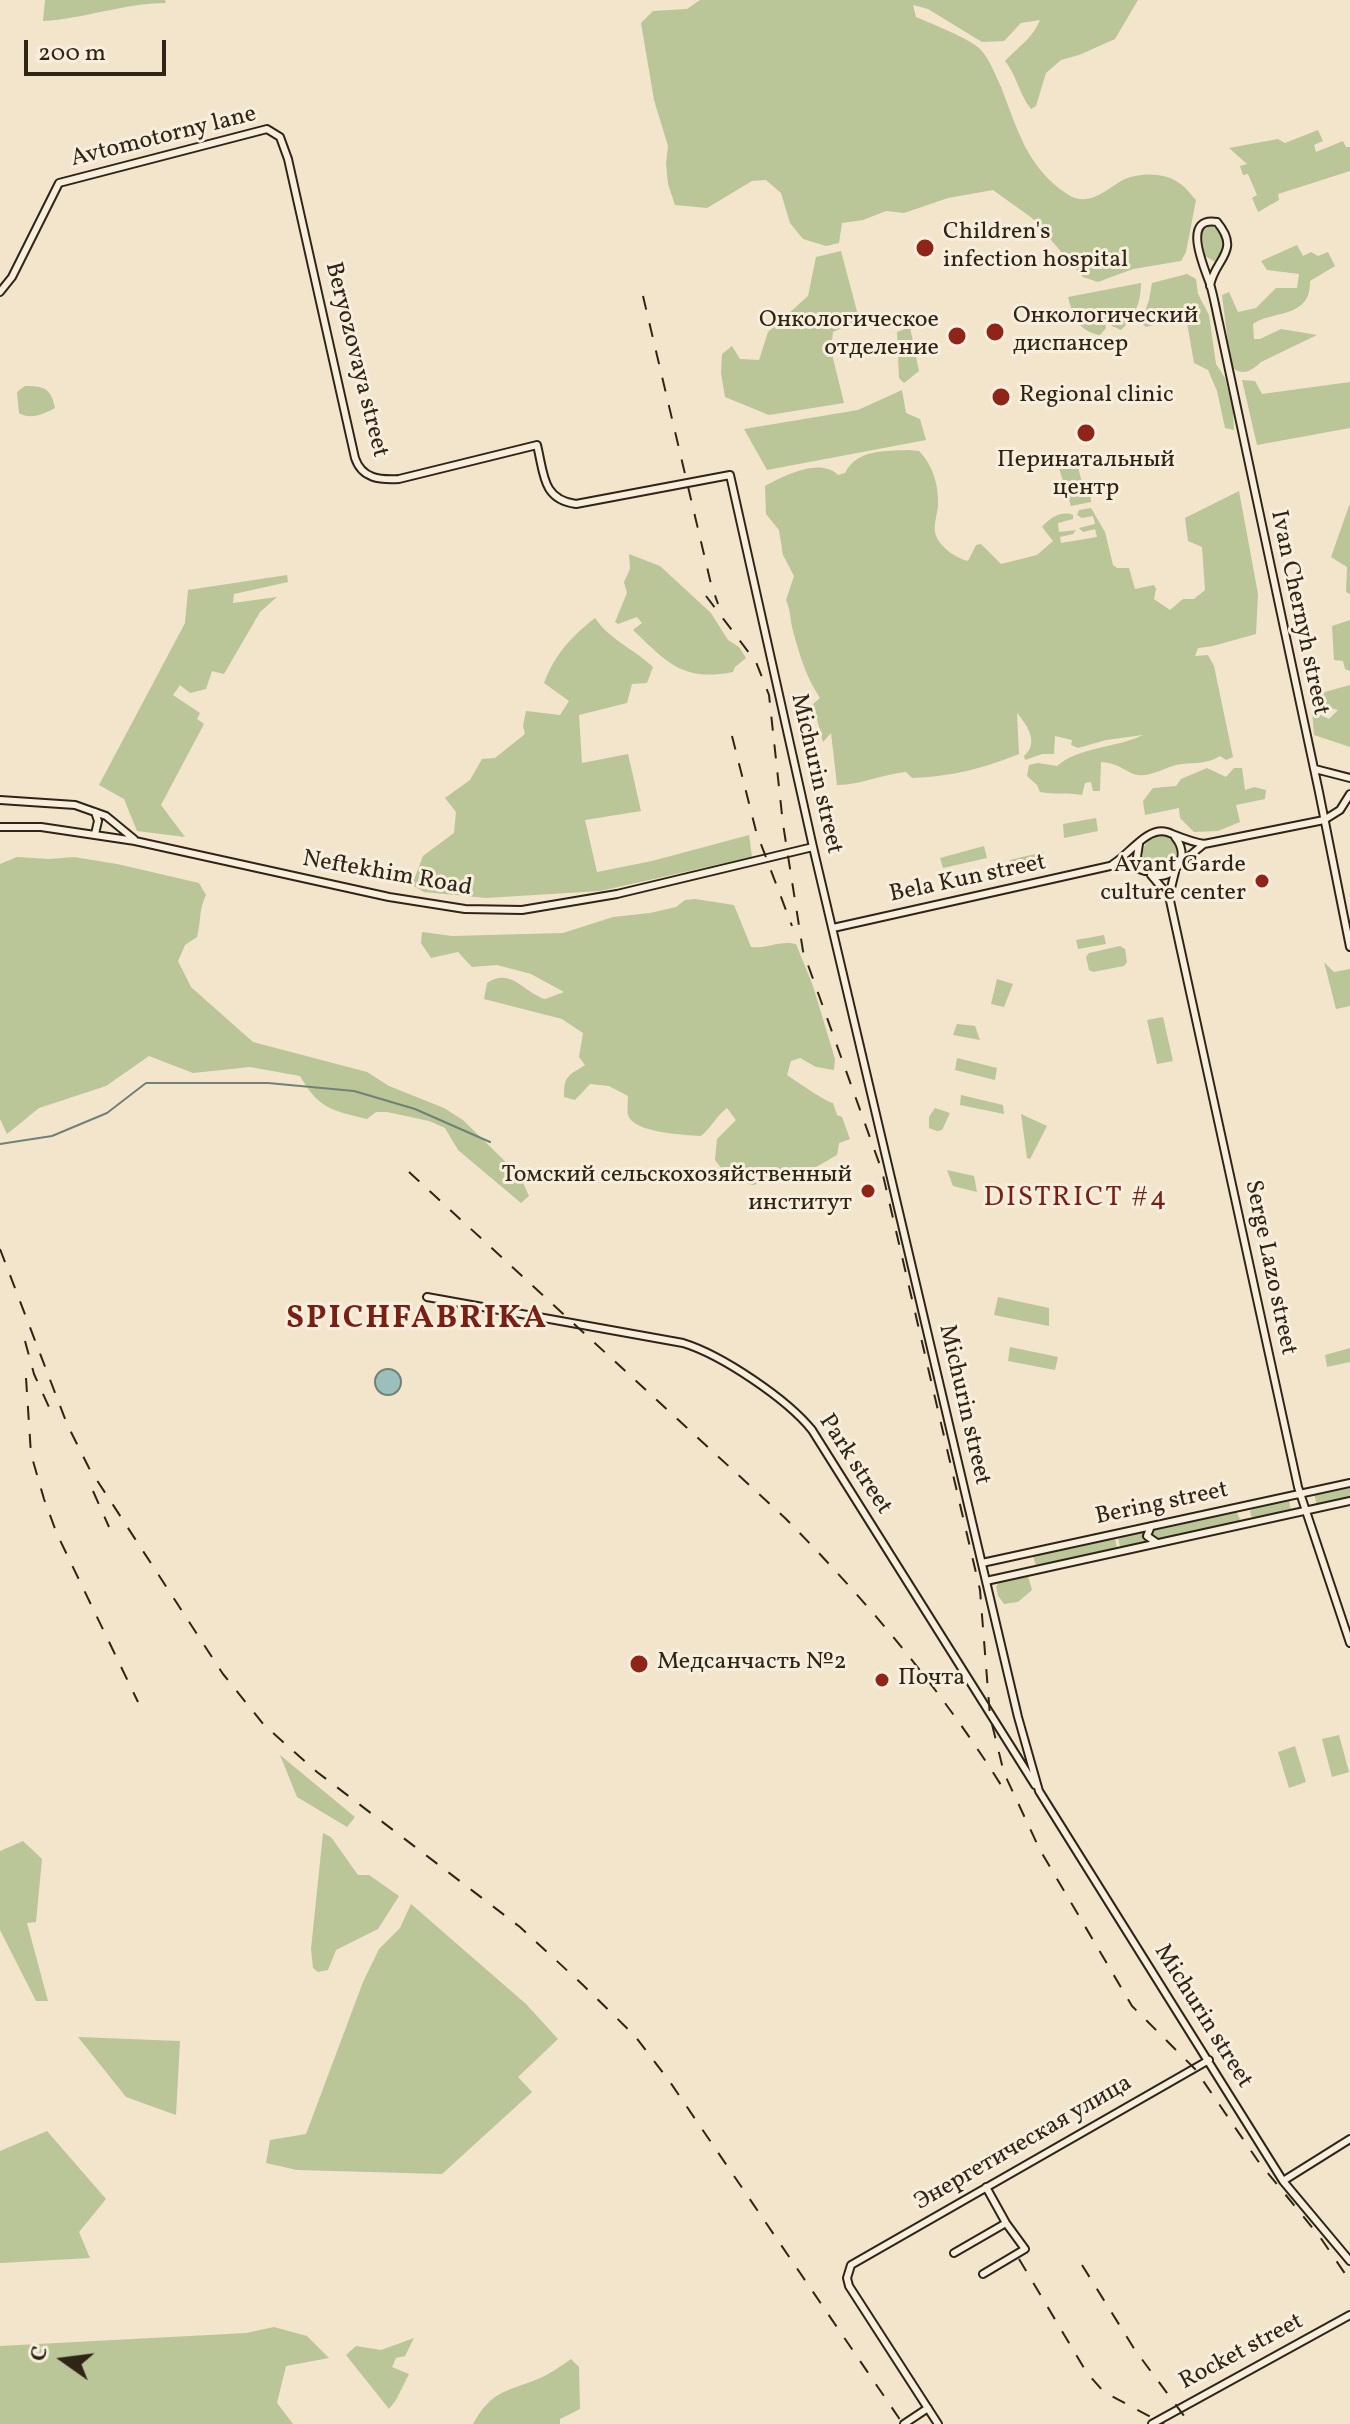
<!DOCTYPE html>
<html>
<head>
<meta charset="utf-8">
<style>
  body { margin:0 }
  #map { position:relative; width:1350px; height:2424px; overflow:hidden; background:#f2e5cb; font-family:Vollkorn,serif }
  canvas { display:block }
  .north { position:absolute; left:24px; top:2320px; width:80px; height:80px; -webkit-text-stroke:6px #f7eedd; paint-order:stroke; rotate:284deg; font-size:22px; font-weight:700; line-height:32px; text-align:center; color:#2f2415 }
  .north::after { content:''; display:block; margin:auto; width:28px; height:36px; background:#2f2415; clip-path:polygon(50% 0,100% 100%,50% 72%,0 100%) }
  .scale { position:absolute; left:24px; top:40px; width:142px; height:36px; box-sizing:border-box; border:4px solid #2f2415; border-top:0; padding-left:10px; font-size:24px; line-height:28px; white-space:nowrap; color:#2f2415; -webkit-text-stroke:6px #f7eedd; paint-order:stroke }
</style>
</head>
<body>
<div id="map">
<canvas width="1350" height="2424"></canvas>
<div class="north">С</div>
<div class="scale">200 m</div>
</div>
<script>
const ctx = document.querySelector('canvas').getContext('2d');
ctx.lineJoin = 'round';
function fill(path, color) {
  ctx.fillStyle = color;
  ctx.fill(path, 'evenodd');
}
function trace(path, color, width, dash) {
  ctx.strokeStyle = color;
  ctx.lineWidth = width;
  ctx.lineCap = dash ? 'butt' : 'round';
  ctx.setLineDash(dash || []);
  ctx.stroke(path);
}
function label(font, color, halo, rows, align = 'center') {
  ctx.font = font + ' Vollkorn,serif';
  ctx.lineWidth = 6;
  ctx.setLineDash([]);
  ctx.textBaseline = 'middle';
  ctx.strokeStyle = halo;
  ctx.fillStyle = color;
  for (const [text, x, y, turn = 0] of rows) {
    ctx.save();
    ctx.translate(x, y);
    ctx.rotate((+turn || 0) * Math.PI / 180);
    ctx.textAlign = isNaN(turn) ? turn : align;
    if (halo) ctx.strokeText(text, 0, 0);
    ctx.fillText(text, 0, 0);
    ctx.restore();
  }
}
const green = new Path2D(`
  M45 0H165L166 3C124 3 84 19 43 21Z
  M700 0H1138L1115 39 1079 55 1061 60 1046 73 1036 106 1031 109C1019 94 1017 76 1005 61 1018 47 1033 38 1040 20L1021 23 1004 41 982 42 928 9 913 5 916 17C930 23 973 40 981 50 990 60 995 74 1001 87 1018 130 1026 166 1067 194 1088 208 1104 191 1121 181 1137 172 1165 172 1179 183 1186 187 1191 195 1196 200L1186 252 1181 261 1133 269 1098 282 1083 277 1032 218 993 190 948 198 904 213 886 211 863 220 842 223 839 243 826 246 803 239 790 223 781 193 766 180 752 181 707 208 675 205 668 184 666 163 668 146 654 100 641 23 653 11 687 9Z
  M1318 130 1323 141 1314 145 1316 152 1343 141 1346 147H1350V171L1278 194 1279 200 1258 212 1252 198 1257 195 1248 174 1243 175 1240 166 1247 164 1229 148 1278 139 1285 143Z
  M1211 225 1221 233 1225 251 1217 263 1205 256 1201 230Z
  M1297 245 1303 256 1311 252 1318 256 1328 252 1335 266 1310 281C1311 319 1273 310 1253 324L1254 339H1260L1281 329 1317 335 1261 362C1252 371 1241 377 1231 366L1222 295 1229 292 1238 312 1256 308 1276 288H1297L1299 274 1267 270 1261 261Z
  M841 251 859 319 833 332 831 350 844 403 769 415 725 397 721 373 722 354 732 346 740 359 759 360 768 332 808 296 816 257Z
  M1187 274 1196 279 1198 294 1209 315 1216 364 1225 378 1233 410 1234 430 1225 428 1217 391 1208 370 1194 363 1186 317 1172 316 1161 323 1146 327 1141 323 1149 300 1152 283Z
  M1141 283C1141 302 1135 317 1121 330L1112 326 1110 320 1105 322 1106 328 1100 335C1079 332 1073 316 1068 297Z
  M910 327 919 371 904 383 899 378 897 332Z
  M1242 380 1255 381 1262 394 1350 382V428L1257 445Z
  M25 386C44 386 51 388 55 408 44 414 31 420 19 413L17 392Z
  M902 390 906 413 920 419 926 440 767 470 744 429 858 410Z
  M909 450 919 451C933 465 939 486 938 506 937 514 934 524 935 532 937 545 955 558 968 561L976 545 981 544 1001 564 1037 555 1053 541 1042 527C1049 518 1062 510 1073 515V519L1058 523 1059 532 1076 530 1073 534 1060 537 1061 543 1097 537 1095 529 1083 532 1079 528 1095 524 1093 516 1082 518 1077 515 1079 510 1091 508 1105 532 1113 565 1117 568H1129L1135 589 1154 585 1156 589 1154 599 1170 610 1183 599H1194L1205 590 1202 547 1188 541 1185 518 1239 491 1258 594 1256 634 1213 646 1198 648 1195 656 1208 655 1214 666 1233 757 1226 760 1220 756C1207 765 1191 762 1176 765 1164 768 1150 777 1138 775 1126 773 1120 763 1101 762L1100 791H1093L1091 782 1085 783 1082 795C1068 792 1054 795 1040 792L1037 785 1027 776 1029 765 1038 763 1057 766C1078 747 1117 748 1143 735L1106 740 1078 748 1071 745 1072 740 1055 736 1054 754H1042L1025 760 1024 756C1039 743 1028 726 1017 713L1019 754C985 768 949 777 912 778L906 772C882 774 861 785 837 785L831 733 823 742 813 704 820 698C806 677 800 656 793 631 790 620 791 611 786 600L794 576 783 555 779 530 766 514 765 486C784 476 820 457 838 475L845 473C857 449 885 451 909 450Z
  M1057 462 1077 463 1083 487 1090 490 1091 502 1071 506Z
  M1350 503V594L1346 592 1347 567 1331 557Z
  M629 554 660 566 711 613 728 640 739 647 746 658 735 667 733 672C682 682 667 662 633 630L642 623 637 617 618 624 615 622 627 593 624 582 630 569Z
  M287 575 288 582 234 594 233 603 277 597 260 612 224 674 212 671 206 689 190 693 180 685 173 695 200 713 197 719 204 724 161 805 185 837 137 831 124 799 99 785 185 623 188 590Z
  M595 618C610 640 634 649 653 667L647 683 632 684 627 703 579 715 582 763 628 754 641 811 585 820 597 872 652 861 749 835 752 857 600 891 486 898 424 892 412 885 423 856 454 833 456 812 445 798 470 780 482 759 495 758 525 734 523 726 526 711 560 715 569 701 544 683C555 654 571 637 595 618Z
  M1350 620V671L1345 669 1343 661 1334 660 1332 626Z
  M1350 685V747L1314 735 1312 711 1329 719 1338 710 1321 705 1320 697 1325 692Z
  M1207 768 1226 777 1234 768H1242L1245 790 1254 787 1266 790 1265 799 1236 805 1240 822 1218 831 1194 832 1180 818 1179 808 1145 815 1143 801 1153 788 1176 786 1181 779Z
  M1096 818 1098 831 1064 838 1063 824Z
  M1143 853a17 17 0 1 1 34 0a17 17 0 1 1-34 0Z
  M984 846 987 858 943 868 940 858Z
  M1043 852 1044 864 1012 871 1010 860Z
  M17 857 49 859 74 857 117 864 199 883 206 895C199 908 201 922 197 937L185 945 178 961 191 987 253 1042 367 1072 389 1086 444 1108 463 1120 520 1176 529 1196 521 1203 458 1150 445 1128 429 1121 387 1112H376L367 1119C331 1110 319 1109 300 1076L250 1067 193 1073 149 1056 106 1086 39 1108 7 1134 0 1119V864Z
  M695 899 734 905 751 947C767 949 780 940 796 944L813 986 835 1059 834 1070 816 1067 800 1058 791 1061 787 1075C796 1081 826 1102 833 1103L837 1115 842 1117 850 1139 839 1143 837 1155 816 1167 771 1176 754 1185 748 1184 737 1172 722 1169 715 1160 717 1139 736 1120 727 1108C716 1116 712 1127 701 1136 686 1135 633 1133 628 1115 627 1110 628 1101 628 1096L609 1086 590 1084 575 1100 564 1097C564 1075 568 1076 585 1065L579 1057 583 1033 562 1019 484 999 487 983C511 967 523 992 545 999L564 992 531 974 497 965 472 967 458 952 431 958 421 943 422 932 452 936 563 933 613 917 650 913 676 907 685 900Z
  M1104 935 1106 944 1078 949 1076 940Z
  M1120 946 1125 949 1127 962 1124 966 1093 972 1089 970 1086 957 1089 953Z
  M1324 962 1334 972 1350 969V1006L1336 1009Z
  M997 979 1013 984 1004 1007 991 1004Z
  M1163 1017 1173 1061 1157 1064 1147 1020Z
  M957 1024 975 1026 980 1040 953 1035Z
  M957 1058 997 1068 995 1080 955 1070Z
  M961 1095 1003 1105 1004 1114 960 1105Z
  M935 1108 950 1113 942 1130 937 1131 929 1128V1117Z
  M1021 1114 1047 1126 1030 1159 1027 1158Z
  M947 1170 974 1176 977 1192 953 1186Z
  M998 1297 1049 1308V1326L994 1315Z
  M1010 1347 1058 1357 1055 1370 1008 1361Z
  M1350 1348V1362L1327 1367 1325 1355Z
  M1350 1486V1496L1317 1505 1314 1494Z
  M1289 1500 1291 1511 1255 1518 1251 1516 1250 1511 1253 1508Z
  M1236 1511 1240 1519 1238 1522 1154 1540 1151 1538 1152 1529Z
  M1144 1531 1147 1542 1120 1547 1118 1537Z
  M1115 1538 1117 1548 1036 1566 1033 1556Z
  M1028 1576 1032 1590 1018 1602 1004 1604 998 1596 996 1586 999 1583Z
  M1339 1735 1349 1772 1332 1777 1322 1739Z
  M1295 1746 1306 1782 1289 1788 1278 1752Z
  M280 1755 355 1817 347 1827 297 1797Z
  M323 1833 331 1837 358 1875H369L399 1896 378 1929 336 1950 328 1970 318 1972 313 1968 311 1949Z
  M23 1841 42 1859 36 1922 27 1923 48 2001H36L0 1930V1851Z
  M411 1904 526 2004 558 2039 518 2077 532 2092 442 2174 297 2170 266 2163 270 2140 306 2134 363 1982 379 1949 400 1928Z
  M78 2037 180 2041 176 2115 126 2097Z
  M47 2131 106 2199 79 2232 90 2258 0 2263V2151Z
  M274 2327 307 2336 329 2358 286 2366 277 2403 293 2424H0V2346L246 2333Z
  M414 2338 405 2356 396 2358 392 2367 409 2374 396 2400 389 2409 346 2355 356 2346 381 2350Z
  M571 2359 579 2367 580 2409 560 2419V2424H473C492 2390 506 2392 538 2379 550 2374 561 2366 571 2359Z`);
const water = new Path2D(`
  M375 1382a13 13 0 1 1 26 0a13 13 0 1 1-26 0Z`);
const stream = new Path2D(`
  M0 1144 52 1136 107 1113 146 1083H268L354 1091 415 1109 490 1142`);
const secondary = new Path2D(`
  M1210 286C1214 259 1242 252 1217 222 1181 216 1204 267 1210 284 1214 297 1216 310 1219 323L1319 792 1350 947
  M0 292 12 277 59 183 267 129 280 137 288 159 355 458C362 479 380 480 399 479L537 445C544 473 542 500 576 504L730 475 813 847 1018 1717 1039 1791 1283 2181 1350 2261
  M1315 769 1350 778
  M0 800 75 805 106 816 134 839
  M95 812 98 821 95 834
  M0 827H41L135 841 389 897 465 909 522 910 617 894 813 847
  M1139 844 1137 857 1144 870
  M1182 862 1204 844
  M1113 864C1129 855 1147 826 1167 832 1180 837 1191 842 1204 844L1324 820 1340 810 1350 794
  M1151 875 1169 896 1298 1487 1350 1643
  M1154 876C1178 878 1190 855 1175 837
  M1169 896 1175 872
  M833 928 1110 866H1130L1145 871
  M427 1297 683 1343C722 1355 787 1399 812 1430L1035 1785
  M1151 1526 1147 1536 1157 1543
  M982 1563 1350 1483
  M986 1581 1350 1501
  M1283 2181 1350 2139
  M954 2253 1006 2223 986 2187
  M983 2274 1025 2249 1006 2223
  M904 2424 928 2408
  M938 2424 849 2286 847 2278 851 2265 1209 2060
  M1152 2424 1350 2315`);
const rail = new Path2D(`
  M643 296 711 584 718 604
  M706 596 756 662 769 695 783 824 803 951 882 1171 980 1590 990 1716 1004 1773 1040 1850 1132 2006 1195 2069 1258 2161 1320 2237 1350 2281
  M732 736 756 831 792 926
  M409 1172 785 1518C866 1600 940 1688 1001 1785
  M0 1249 67 1424 89 1468 223 1674 264 1725 317 1772 520 1927 584 1986 635 2036 670 2082 903 2424
  M25 1341 34 1374 53 1416
  M26 1378 31 1454 44 1499 57 1534 138 1702
  M93 1491 109 1527
  M1019 2259 1087 2373 1104 2392 1164 2424
  M1082 2265 1135 2350 1190 2424`);
const markers = [
  [925,248,10,"#8f2418"],
  [995,332,10,"#8f2418"],
  [957,336,10,"#8f2418"],
  [1001,397,10,"#8f2418"],
  [1086,433,10,"#8f2418"],
  [1262,881,8,"#8f2418"],
  [868,1191,8,"#8f2418"],
  [639,1664,10,"#8f2418"],
  [882,1680,8,"#8f2418"]
];
const streetNames = [
  ["Avtomotorny lane",164,138,-14],
  ["Beryozovaya street",355,360,76],
  ["Ivan Chernyh street",1298,613,78],
  ["Michurin street",815,774,77],
  ["Neftekhim Road",387,875,10],
  ["Bela Kun street",968,880,-12],
  ["Serge Lazo street",1269,1268,78],
  ["Michurin street",963,1405,77],
  ["Park street",854,1465,57],
  ["Bering street",1162,1505,-12],
  ["Michurin street",1202,2017,58],
  ["Энергетическая улица",1024,2144,-30],
  ["Rocket street",1242,2353,-28]
];
const poiNames = [
  ["Children's",943,234],
  ["infection hospital",943,262],
  ["Онкологический",1013,318],
  ["диспансер",1013,346],
  ["Онкологическое",939,322,"right"],
  ["отделение",939,350,"right"],
  ["Regional clinic",1019,397],
  ["Перинатальный",1086,462,"center"],
  ["центр",1086,490,"center"],
  ["Avant Garde",1246,867,"right"],
  ["culture center",1246,895,"right"],
  ["Томский сельскохозяйственный",852,1177,"right"],
  ["институт",852,1205,"right"],
  ["Медсанчасть №2",657,1664],
  ["Почта",898,1680]
];
const quarterNames = [
  ["DISTRICT #4",1076,1200]
];
const districtNames = [
  ["SPICHFABRIKA",417,1321]
];
fill(green, '#bac598');
fill(water, '#9bbfba');
trace(water, '#708178', 2);
trace(stream, '#708178', 2);
trace(secondary, '#2f2415', 10);
trace(secondary, '#f7eedd', 6);
trace(rail, '#2f2415', 2, [14, 14]);
for (const [x, y, r, color] of markers) {
  const dot = new Path2D();
  dot.arc(x, y, r, 0, 2 * Math.PI);
  ctx.fillStyle = color;
  ctx.fill(dot);
  trace(dot, '#f7eedd', 3);
}
label('24px', '#2f2415', '#f7eedd', streetNames);
label('24px', '#2f2415', '#f7eedd', poiNames, 'left');
ctx.letterSpacing = '2px';
label('28px', '#7a1f14', '#f7eedd', quarterNames);
ctx.letterSpacing = '0px';
ctx.letterSpacing = '2px';
label('bold 32px', '#7a1f14', '#f7eedd', districtNames);
ctx.letterSpacing = '0px';
</script>
</body>
</html>
